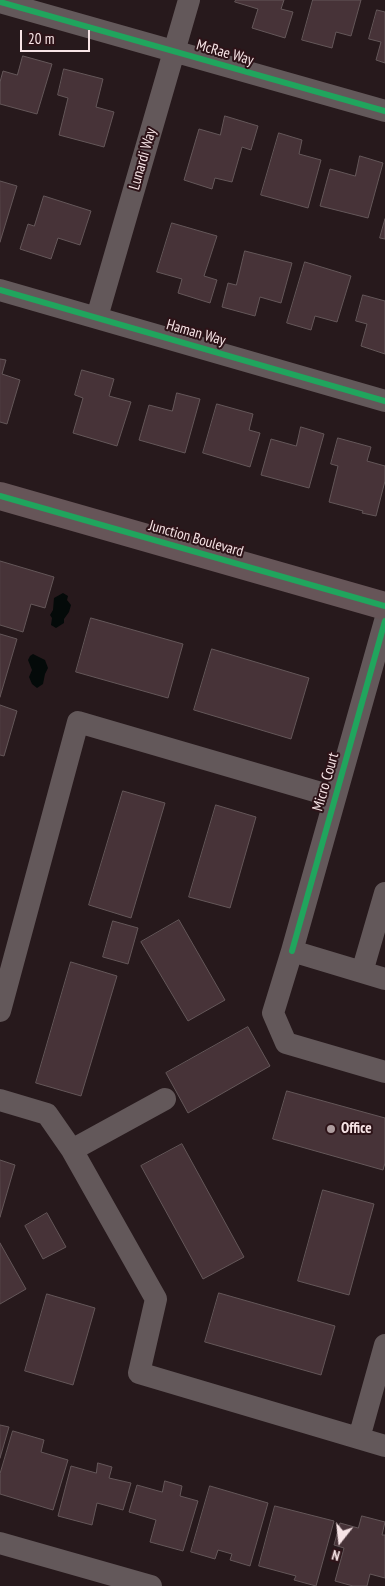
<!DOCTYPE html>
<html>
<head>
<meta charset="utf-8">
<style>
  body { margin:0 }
  #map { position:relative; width:385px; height:1586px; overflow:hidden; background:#27191c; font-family:"PT Sans Narrow",sans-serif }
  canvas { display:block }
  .north { position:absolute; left:315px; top:1516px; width:50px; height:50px; -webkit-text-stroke:4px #2d1318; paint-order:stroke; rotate:196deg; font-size:14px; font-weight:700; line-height:20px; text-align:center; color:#f7e4e6 }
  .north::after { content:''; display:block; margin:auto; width:18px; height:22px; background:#f7e4e6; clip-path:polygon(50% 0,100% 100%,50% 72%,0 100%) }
  .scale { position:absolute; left:20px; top:30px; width:70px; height:22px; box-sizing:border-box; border:2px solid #f7e4e6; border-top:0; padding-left:6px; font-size:15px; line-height:18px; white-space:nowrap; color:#f7e4e6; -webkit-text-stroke:4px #2d1318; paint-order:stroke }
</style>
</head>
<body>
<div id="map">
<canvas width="385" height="1586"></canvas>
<div class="north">N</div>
<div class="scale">20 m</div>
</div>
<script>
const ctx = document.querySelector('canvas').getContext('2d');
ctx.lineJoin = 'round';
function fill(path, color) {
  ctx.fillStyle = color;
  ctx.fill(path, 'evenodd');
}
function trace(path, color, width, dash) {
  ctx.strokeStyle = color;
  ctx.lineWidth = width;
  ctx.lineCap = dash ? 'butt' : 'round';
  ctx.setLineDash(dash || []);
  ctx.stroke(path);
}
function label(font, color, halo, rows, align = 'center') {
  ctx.font = font + ' "PT Sans Narrow",sans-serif';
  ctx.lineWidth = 4;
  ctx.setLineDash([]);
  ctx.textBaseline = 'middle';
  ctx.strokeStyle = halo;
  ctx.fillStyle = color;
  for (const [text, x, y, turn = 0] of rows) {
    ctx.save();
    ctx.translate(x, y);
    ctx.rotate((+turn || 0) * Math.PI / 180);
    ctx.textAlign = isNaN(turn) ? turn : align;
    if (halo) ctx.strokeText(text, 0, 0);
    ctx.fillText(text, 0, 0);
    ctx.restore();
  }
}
const water = new Path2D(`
  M63 593 68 596 67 600 71 605 69 612 64 619V623L56 628 51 625 52 618 50 615 53 610 54 598Z
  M33 654 45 660 48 668 45 674 43 684 37 688 32 684 29 677 32 670 28 660 30 656Z`);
const building = new Path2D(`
  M236 0H284L281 9 293 12 285 38 252 28 258 9 235 2Z
  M313 0H361L351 36 336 32 332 48 302 40Z
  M377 10 385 12V63L376 60 381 42 369 39Z
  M23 56 52 64 37 114 0 104V82L3 71 17 75Z
  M64 69 103 79 96 107 114 112 104 147 59 135 68 98 58 95Z
  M225 116 258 126 251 150 242 147 232 182 215 178 212 189 184 180 199 129 220 135Z
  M279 133 302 140 299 154 321 160 308 208 261 195Z
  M360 156 383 163 368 218 320 206 330 169 355 176Z
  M0 181 17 186 0 242Z
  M44 196 91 211 80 245 58 238 51 259 20 249 28 224 34 226Z
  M385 219V239L380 238Z
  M172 223 217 236 204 276 217 280 210 303 178 293 182 279 157 272Z
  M245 251 292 263 281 303 260 297 255 316 222 307 228 283 236 285Z
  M305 262 351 276 337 322 315 316 311 330 287 323Z
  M363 295 385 301V354L361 346 367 324 356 321Z
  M0 359 6 360 2 374 20 380 7 424 0 422Z
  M82 370 114 379 109 396 131 402 117 446 73 433 83 398 75 395Z
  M177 393 200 399 185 453 139 440 149 405 172 411Z
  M217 404 253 414 249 430 260 433 250 467 203 453Z
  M301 427 324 434 309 488 261 475 271 439 296 446Z
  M338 438 371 447 367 461 385 466V481L376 516 362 513 363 511 329 502 338 466 331 464Z
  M0 561 54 577 45 608 31 604 23 632 0 625Z
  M91 618 183 644 168 698 76 672Z
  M0 634 17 639 0 697Z
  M212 649 309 678 291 739 194 710Z
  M0 705 17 711 4 756 0 755Z
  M123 791 165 803 131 918 89 905Z
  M216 805 256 817 230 908 189 897Z
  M179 920 225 1000 188 1021 141 942Z
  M113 921 138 928 128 964 103 957Z
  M71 962 117 976 81 1096 36 1083Z
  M248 1027 270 1066 188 1113 166 1073Z
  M287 1091 385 1118V1163L383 1170 273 1139Z
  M182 1144 244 1257 203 1279 141 1166Z
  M0 1160 15 1165 0 1217Z
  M323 1190 374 1204 349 1295 298 1281Z
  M47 1213 66 1247 43 1259 25 1226Z
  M0 1243 26 1289 0 1304Z
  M219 1293 335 1326 321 1375 205 1342Z
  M47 1294 95 1308 73 1385 25 1371Z
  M0 1425 9 1427 0 1458Z
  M13 1431 44 1440 41 1452 68 1460 53 1510 0 1494V1474Z
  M98 1463 112 1467 109 1478 131 1483 123 1510 97 1503 92 1525 58 1516 71 1466 96 1473Z
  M165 1481 182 1486 180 1496 198 1501 183 1551 150 1542 156 1520 129 1512 137 1485 162 1492Z
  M210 1486 268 1503 250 1566 230 1560 232 1554 218 1550 215 1559 191 1552Z
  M275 1506 334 1521 316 1586 294 1580 296 1576 259 1566Z
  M362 1516 385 1522 382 1535H385V1578L370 1574 367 1586H353L335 1581 344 1548 334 1545 340 1523 358 1528Z`);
const minor = new Path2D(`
  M0 2 385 111
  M0 290 385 401
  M97 317 189 0
  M385 621 292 951 273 1013 286 1043 385 1072
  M292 951 385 979
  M362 972 385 893
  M0 1011 78 722 335 797
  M0 1100 47 1114 72 1150 156 1299 139 1373 385 1446
  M72 1150 165 1099
  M359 1438 385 1345
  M0 1543 151 1586`);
const major = new Path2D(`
  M0 496 385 606`);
const cycleway = new Path2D(`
  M0 2 385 111
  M0 290 385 401
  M0 496 385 606
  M292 951 385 621`);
const markers = [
  [331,1129,5,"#ae9d9f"]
];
const streetNames = [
  ["McRae Way",225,53,16],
  ["Lunardi Way",143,159,-74],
  ["Haman Way",196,333,16],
  ["Junction Boulevard",196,539,16],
  ["Micro Court",326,782,-74]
];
const poiNames = [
  ["Office",341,1129]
];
fill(water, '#040a09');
fill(building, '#473338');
trace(building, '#645759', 1);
trace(minor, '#63585a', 22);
trace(major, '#665558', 28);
trace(cycleway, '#20a55d', 6);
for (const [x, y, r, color] of markers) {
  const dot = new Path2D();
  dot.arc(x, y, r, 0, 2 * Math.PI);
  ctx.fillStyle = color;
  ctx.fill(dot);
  trace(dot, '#2d1318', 2);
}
label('15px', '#f7e4e6', '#2d1318', streetNames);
label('bold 15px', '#f7e4e6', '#2d1318', poiNames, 'left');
</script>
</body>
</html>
